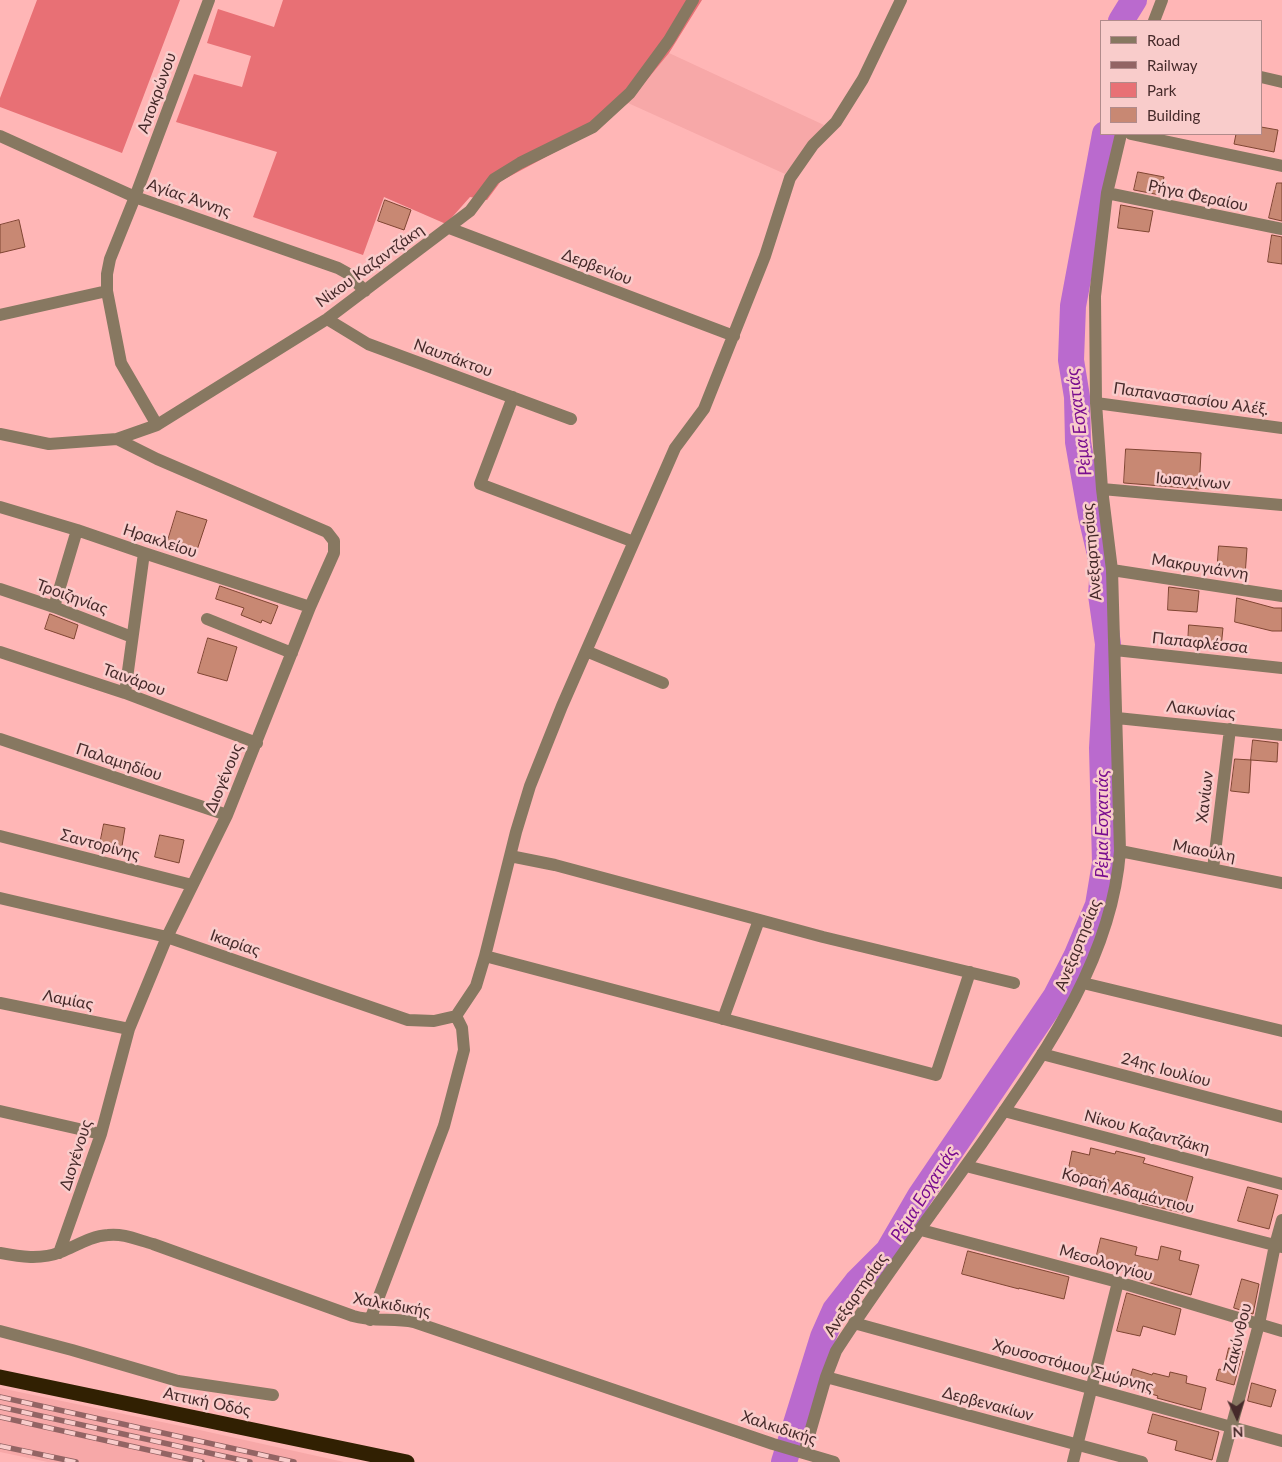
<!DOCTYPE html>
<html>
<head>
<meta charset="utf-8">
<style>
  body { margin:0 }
  #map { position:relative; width:1282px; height:1462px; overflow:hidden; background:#ffb6b6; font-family:Lato,sans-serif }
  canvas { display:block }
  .legend { position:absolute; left:1100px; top:20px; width:162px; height:115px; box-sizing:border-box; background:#f9cccb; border:1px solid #b18b8b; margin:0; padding:6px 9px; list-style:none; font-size:15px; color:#462a2a }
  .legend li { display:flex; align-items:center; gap:10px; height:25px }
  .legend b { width:25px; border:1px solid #b18b8b }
  .north { position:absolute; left:1212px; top:1392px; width:50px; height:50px; -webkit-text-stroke:4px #f9cccb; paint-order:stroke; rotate:177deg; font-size:14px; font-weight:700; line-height:20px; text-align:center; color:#462a2a }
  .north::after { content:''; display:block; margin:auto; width:18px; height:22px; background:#462a2a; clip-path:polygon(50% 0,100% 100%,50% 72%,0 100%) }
</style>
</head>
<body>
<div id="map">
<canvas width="1282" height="1462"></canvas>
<ul class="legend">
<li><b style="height:6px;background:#877861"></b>Road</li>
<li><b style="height:6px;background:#936464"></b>Railway</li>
<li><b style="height:14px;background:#e87075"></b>Park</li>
<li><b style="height:14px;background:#c88873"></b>Building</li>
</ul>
<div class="north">N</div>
</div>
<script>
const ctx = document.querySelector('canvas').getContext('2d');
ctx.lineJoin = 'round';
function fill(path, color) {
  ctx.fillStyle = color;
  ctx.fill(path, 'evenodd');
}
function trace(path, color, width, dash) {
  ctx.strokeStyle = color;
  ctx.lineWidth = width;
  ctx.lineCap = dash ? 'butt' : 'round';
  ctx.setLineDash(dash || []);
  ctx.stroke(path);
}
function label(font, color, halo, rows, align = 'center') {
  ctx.font = font + ' Lato,sans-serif';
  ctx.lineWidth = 5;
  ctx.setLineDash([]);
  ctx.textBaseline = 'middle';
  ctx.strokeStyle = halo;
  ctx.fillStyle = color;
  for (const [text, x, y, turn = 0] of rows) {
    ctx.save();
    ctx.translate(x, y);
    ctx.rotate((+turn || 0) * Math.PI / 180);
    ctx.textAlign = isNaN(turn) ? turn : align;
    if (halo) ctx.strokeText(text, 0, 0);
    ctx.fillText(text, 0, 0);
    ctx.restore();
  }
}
const built = new Path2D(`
  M669 53 824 125 785 174 628 103Z
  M0 1388 195 1429 344 1462H48L0 1452Z`);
const green = new Path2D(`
  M37 0H180L122 153 0 107V98Z
  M283 0H702L669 53 628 103 585 136 501 181 487 200 470 197 446 224 384 197 363 255 253 217 277 152 176 122 194 74 242 87 251 56 207 43 218 9 274 27Z`);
const river = new Path2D(`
  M1121 21 1134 0
  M784 1462 823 1337 835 1310 857 1282 888 1251 920 1196 1056 996 1076 957 1098 905 1105 863 1102 748 1108 644 1101 595 1103 567 1091 516 1078 442 1077 397 1071 360 1073 306 1105 134`);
const building = new Path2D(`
  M1261 127 1278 130 1274 152 1234 144 1236 134H1261Z
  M1138 172 1164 177 1160 195 1134 190Z
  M1277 183H1282V221L1269 218Z
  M385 200 411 210 404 230 378 221Z
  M1121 205 1153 211 1149 232 1118 228Z
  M19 220 25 247 0 253V225Z
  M1272 235 1282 237V264L1268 262Z
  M1126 449 1201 453 1199 489 1124 483Z
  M177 511 207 520 195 556 166 547Z
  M1219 546 1247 548 1245 576 1217 574Z
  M220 586 278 606 271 624 262 620 261 623 241 615 244 608 216 599Z
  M1169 587 1199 591 1197 612 1168 610Z
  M1237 598 1274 608H1282V631H1272L1235 622Z
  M50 614 78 625 74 639 45 629Z
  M1189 625 1223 628 1221 648 1188 645Z
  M208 638 237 647 227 681 198 673Z
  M1253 740 1278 743 1277 762 1251 760Z
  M1235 759 1251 760 1249 793 1231 791Z
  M104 824 125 828 121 852 99 849Z
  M160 835 184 840 179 863 155 857Z
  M1091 1148 1115 1154 1116 1151 1145 1158 1143 1163 1193 1177 1183 1213 1141 1203 1142 1200 1106 1192 1109 1180 1068 1171 1072 1151 1089 1155Z
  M1248 1187 1278 1195 1269 1229 1238 1221Z
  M1101 1238 1137 1247 1135 1255 1158 1260 1161 1246 1181 1251 1179 1260 1199 1265 1191 1295 1130 1277 1131 1272 1095 1263Z
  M968 1251 1069 1277 1064 1299 1019 1288V1289L962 1274Z
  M1242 1279 1259 1284 1253 1314 1234 1308Z
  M1127 1293 1181 1309 1175 1335 1143 1326 1140 1336 1117 1331Z
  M1229 1348 1243 1351 1234 1385 1216 1380 1219 1369 1223 1370Z
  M1133 1369 1152 1375 1153 1373 1169 1377 1170 1372 1187 1376 1186 1383 1206 1388 1201 1410 1157 1398 1158 1396 1128 1387Z
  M1252 1383 1276 1390 1271 1407 1248 1401Z
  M1153 1414 1219 1432 1212 1460 1175 1450 1177 1441 1148 1433Z`);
const minor = new Path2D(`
  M1154 21 1162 0
  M1261 77 1282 82
  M1131 134 1282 166
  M0 136 135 197 338 268 347 273 365 291
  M1107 193 1282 229
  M449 228 734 336
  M0 315 107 291
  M327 319 368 344 571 419
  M513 397 480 484 634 542
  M1096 403 1282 428
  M157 425 121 363 107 291V274L110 259 135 197 209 0
  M0 434 49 444 117 439 157 425 327 319 470 211 494 179 520 163 593 127 630 93 669 40 693 0
  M1102 489 1282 505
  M0 507 77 530 144 553 310 607
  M1112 570 1282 596
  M0 589 54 607 132 637
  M54 607 77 530
  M207 619 292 653
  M1115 650 1282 668
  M586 651 663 683
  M0 652 125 693 257 743
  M125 693 144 553
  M1117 718 1282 735
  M0 739 227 815
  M0 836 192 885
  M1120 851 1282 883
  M510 856 555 865 823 937 1014 983
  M1213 869 1230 729
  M0 898 167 937 408 1020 434 1021 456 1016
  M485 956 936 1075 970 972
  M1083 983 1282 1031
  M0 1003 129 1029
  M723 1019 759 920
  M1042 1054 1282 1117
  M0 1111 101 1134
  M1004 1111 1282 1184
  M966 1166 1282 1247
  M921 1230 1118 1282 1282 1331
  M0 1253C20 1257 41 1260 61 1252 76 1246 91 1236 108 1235 123 1233 138 1240 153 1244L353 1316C373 1322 393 1318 414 1322L773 1444 834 1462
  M59 1253 101 1134 129 1029 167 937 227 815 310 607 334 553V541L327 532 157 459 117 439
  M370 1320 444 1126 464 1050 462 1028 456 1016 476 986 485 956 516 832 530 786 562 706 675 448 704 409 765 256 790 178 813 145 836 122 863 79 901 0
  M854 1323 1282 1441
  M0 1331 72 1350 178 1381 273 1395
  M826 1377 1142 1462
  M804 1453 826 1377 836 1351C882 1280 933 1212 982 1143 1043 1055 1112 961 1120 851L1112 570 1102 489 1096 403 1095 296 1107 193 1121 134
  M1073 1462 1118 1282
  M1222 1462 1259 1324 1275 1245 1282 1220`);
const highway = new Path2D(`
  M0 1377 407 1462`);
const rail = new Path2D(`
  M0 1397 294 1462
  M0 1407 250 1462
  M0 1417 202 1462
  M0 1446 76 1462`);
const streetNames = [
  ["Αποκρώνου",157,93,-70],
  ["Ρήγα Φεραίου",1198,196,12],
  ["Αγίας Άννης",189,198,19],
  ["Νίκου Καζαντζάκη",370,266,-36],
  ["Δερβενίου",597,267,21],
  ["Ναυπάκτου",453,358,20],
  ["Παπαναστασίου Αλέξ.",1191,399,8],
  ["Ιωαννίνων",1193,481,5],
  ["Ηρακλείου",160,541,18],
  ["Ανεξαρτησίας",1092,552,-95],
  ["Μακρυγιάννη",1200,567,9],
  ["Τροιζηνίας",72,597,20],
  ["Παπαφλέσσα",1200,643,6],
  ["Ταινάρου",134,680,20],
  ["Λακωνίας",1201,710,6],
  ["Παλαμηδίου",119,762,18],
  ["Διογένους",224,778,-67],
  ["Χανίων",1205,797,-83],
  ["Σαντορίνης",100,845,15],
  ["Μιαούλη",1204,851,11],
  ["Ικαρίας",235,943,19],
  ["Ανεξαρτησίας",1078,945,-68],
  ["Λαμίας",68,1000,11],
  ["24ης Ιουλίου",1166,1070,15],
  ["Νίκου Καζαντζάκη",1147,1132,15],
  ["Διογένους",76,1155,-72],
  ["Κοραή Αδαμάντιου",1128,1191,15],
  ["Μεσολογγίου",1106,1263,16],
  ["Ανεξαρτησίας",856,1295,-55],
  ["Χαλκιδικής",392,1305,10],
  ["Ζακύνθου",1238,1338,-76],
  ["Χρυσοστόμου Σμύρνης",1073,1366,15],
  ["Αττική Οδός",207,1402,12],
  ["Δερβενακίων",988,1404,15],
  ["Χαλκιδικής",779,1428,18]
];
const waterNames = [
  ["Ρέμα Εσχατιάς",1079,422,-97],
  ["Ρέμα Εσχατιάς",1102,824,-90],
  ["Ρέμα Εσχατιάς",924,1194,-58]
];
fill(built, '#f7a8a8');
fill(green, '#e87075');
trace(river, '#ba6ace', 26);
fill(building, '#c88873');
trace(building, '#7f4532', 1);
trace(minor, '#877861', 12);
trace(highway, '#312002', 15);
trace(rail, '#936464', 5.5);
trace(rail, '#f9cccb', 4, [11]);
label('16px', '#462a2a', '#f9cccb', streetNames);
label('italic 18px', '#790d8f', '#f9cccb', waterNames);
</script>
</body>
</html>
